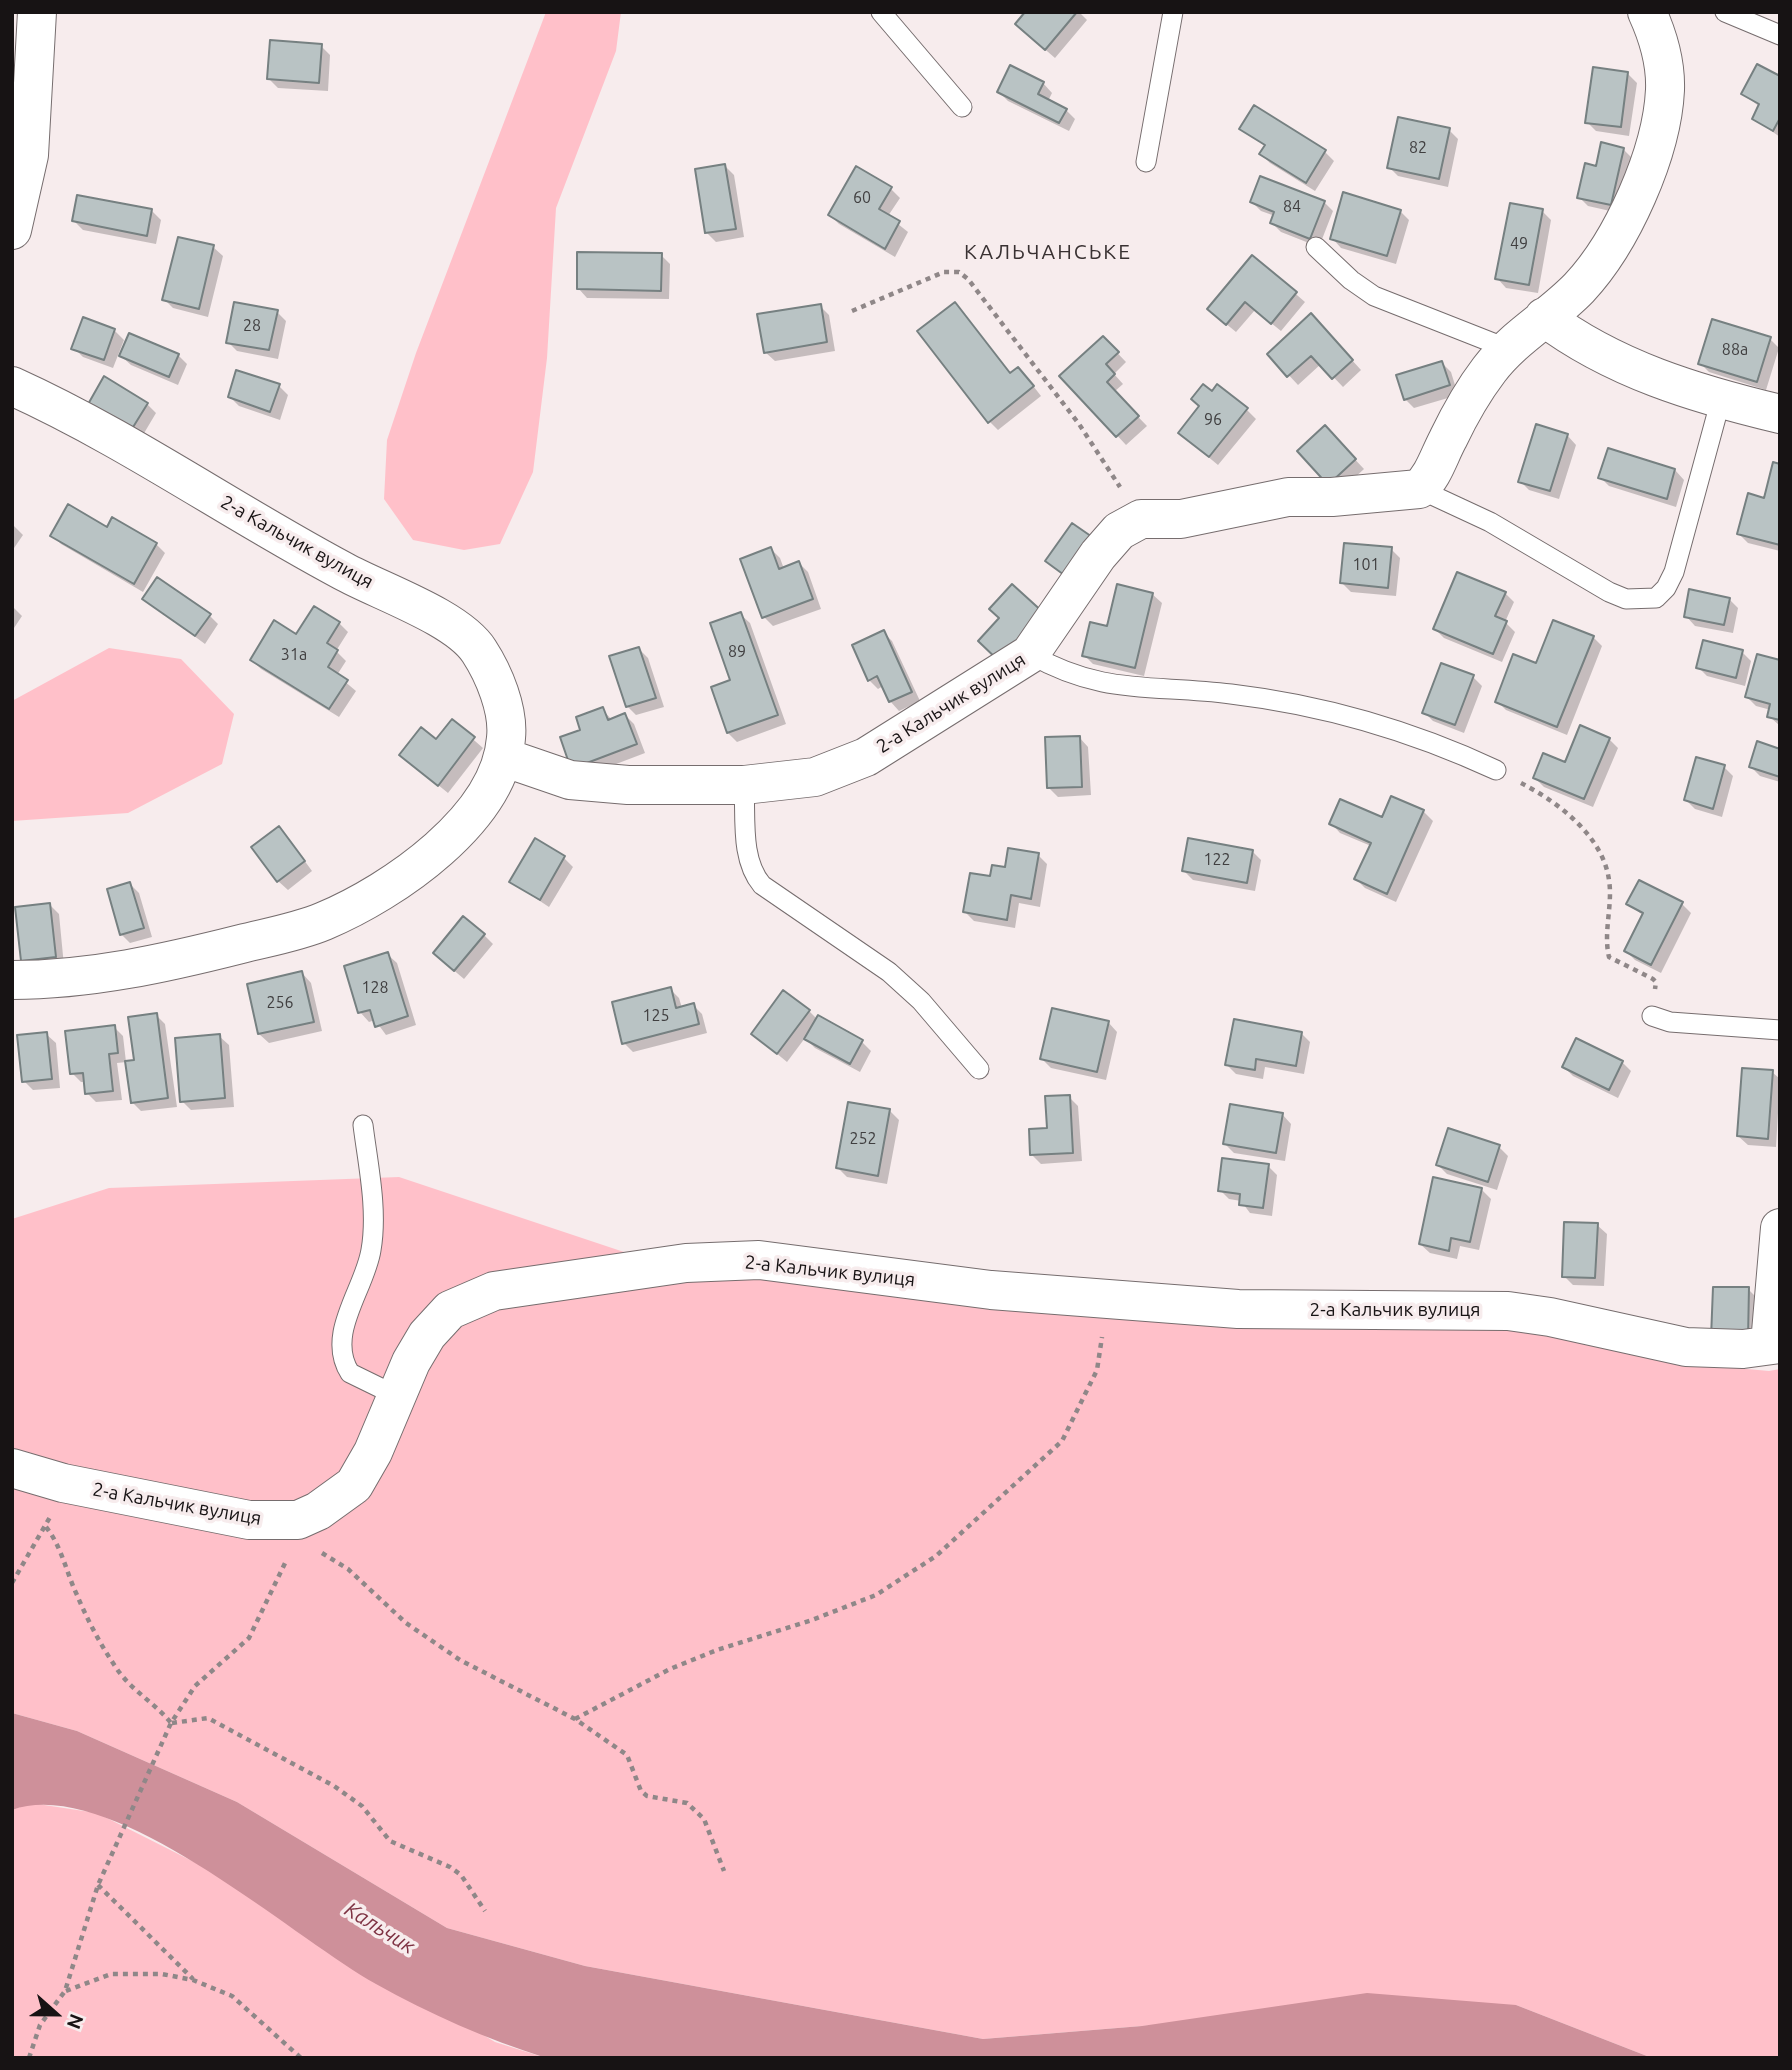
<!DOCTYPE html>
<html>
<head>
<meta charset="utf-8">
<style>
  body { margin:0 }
  #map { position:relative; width:1792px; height:2070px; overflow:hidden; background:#f7eced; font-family:Ubuntu,sans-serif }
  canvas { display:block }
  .frame { position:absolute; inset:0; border:14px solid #171314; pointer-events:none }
  .north { position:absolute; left:21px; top:1979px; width:70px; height:70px; -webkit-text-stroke:5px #f7eced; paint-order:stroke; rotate:111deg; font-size:19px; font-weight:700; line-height:28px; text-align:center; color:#171314 }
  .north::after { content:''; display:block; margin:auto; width:24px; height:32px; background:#171314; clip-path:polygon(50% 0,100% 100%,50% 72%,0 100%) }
</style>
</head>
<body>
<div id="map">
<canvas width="1792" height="2070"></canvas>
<div class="frame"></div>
<div class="north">N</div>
</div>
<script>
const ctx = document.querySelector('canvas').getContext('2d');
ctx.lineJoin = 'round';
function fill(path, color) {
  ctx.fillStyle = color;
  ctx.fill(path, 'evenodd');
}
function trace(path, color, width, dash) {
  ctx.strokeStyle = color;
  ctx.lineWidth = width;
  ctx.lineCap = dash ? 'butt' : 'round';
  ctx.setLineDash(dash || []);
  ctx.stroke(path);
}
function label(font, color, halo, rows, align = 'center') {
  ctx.font = font + ' Ubuntu,sans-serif';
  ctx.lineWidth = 7;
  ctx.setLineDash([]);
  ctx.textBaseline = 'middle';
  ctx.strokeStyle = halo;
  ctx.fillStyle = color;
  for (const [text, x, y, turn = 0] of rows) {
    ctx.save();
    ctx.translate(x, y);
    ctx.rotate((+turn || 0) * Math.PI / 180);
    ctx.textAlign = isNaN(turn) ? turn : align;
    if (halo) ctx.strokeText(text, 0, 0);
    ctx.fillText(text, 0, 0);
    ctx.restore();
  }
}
const green = new Path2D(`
  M546 12H621L616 51 556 208 547 358 533 472 500 544 464 550 413 540 384 499 387 440 416 353Z
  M109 648 181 659 234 714 222 764 128 813 12 821V701Z
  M399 1177 696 1276 760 1275 1467 1326 1540 1333 1682 1363 1769 1371 1780 1369V2058H1652L1516 2005 1142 2026 983 2039 585 1966 447 1928 237 1802 77 1731 12 1713V1219L109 1188Z
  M31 1803 97 1813 208 1869 495 2042 546 2058H12V1810Z`);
const water = new Path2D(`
  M12 1713 77 1731 237 1802 447 1928 585 1966 983 2039 1142 2026 1367 1993 1516 2005 1652 2058H546C487 2039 429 2014 376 1984 291 1937 112 1774 12 1810Z`);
const shadow = new Path2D(`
  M1027 12H1079L1087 20 1055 58 1026 33Z
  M321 46 330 55 328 91 278 88 269 79Z
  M1628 74 1637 83 1629 136 1596 131 1587 122Z
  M1780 78V137L1754 119 1760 107 1743 94Z
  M1043 83 1052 93 1048 101 1066 110 1075 119 1069 131 1008 101 999 92Z
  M1255 107 1325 152 1334 161 1315 191 1270 163 1261 154 1266 147 1241 128Z
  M1449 130 1458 139 1448 187 1398 176 1389 167Z
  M1623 149 1632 158 1619 213 1588 206 1579 197 1598 168Z
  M725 166 734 175 744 237 716 242 707 233Z
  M891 189 900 198 888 216 908 232 895 257 839 224 830 215Z
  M1252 202H1324L1333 211 1319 247 1281 232 1272 223 1275 216 1261 211Z
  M151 210 161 220 156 244 83 230 74 221Z
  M1400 211 1409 220 1396 264 1341 248 1332 238Z
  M1542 211 1551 220 1538 293 1506 288 1497 278Z
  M213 247 223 256 208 317 173 308 164 299Z
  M661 255 670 264 669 299 587 298 578 288Z
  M1253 257 1305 302 1281 331 1255 310 1236 332 1219 318Z
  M820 306 829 315 835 351 775 361 765 352Z
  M277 312 286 321 278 359 237 351 228 342Z
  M84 320 115 331 124 340 113 368 83 357 74 348Z
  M1320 325 1361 370 1343 387 1321 364 1298 385 1269 354Z
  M1103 338 1126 362 1114 374 1123 384 1114 392 1147 426 1126 445 1062 376Z
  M1770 339 1779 348 1766 390 1709 372 1700 363Z
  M178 355 187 364 178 385 131 365 121 356Z
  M1442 363 1451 372 1458 395 1414 408 1405 399Z
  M1011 374 1027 378 1041 396 998 430 989 421Z
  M279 386 288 395 280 420 239 406 230 397Z
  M147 404 156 413 140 440 98 415Z
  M1247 410 1256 419 1218 465 1189 441Z
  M1567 435 1576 445 1559 499 1529 490 1520 481Z
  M1334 437 1364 469 1338 493 1329 484Z
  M1780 466V551L1748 543 1739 534 1765 500Z
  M1675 470 1684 480 1676 507 1609 486 1600 477Z
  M12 524 23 535 12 551Z
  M108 529 156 544 165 553 143 592 61 544 52 535Z
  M771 549 780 558 784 569 799 563 808 572 821 609 773 626 764 617Z
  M1391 549 1400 558 1396 596 1351 592 1342 583Z
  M1505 593 1514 602 1505 622 1515 632 1502 662 1444 638 1435 629Z
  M1152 594 1162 603 1144 676 1093 664 1084 655 1108 628Z
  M144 599 209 615 218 624 205 644Z
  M1729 599 1738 608 1733 633 1695 626 1686 616Z
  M12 606 22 616 12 631Z
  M740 614 750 623 786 724 737 742 728 733Z
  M339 623 348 632 336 651 346 661 337 675 356 691 339 717 261 669 252 660 297 636Z
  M883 632 892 641 920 701 899 711 890 701 883 686 878 689 869 680Z
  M1593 637 1602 646 1567 735 1506 710 1497 701 1537 666Z
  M639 649 648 658 664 707 636 715 627 706Z
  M1742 652 1751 661 1745 686 1707 676 1698 667Z
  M1780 662V726L1769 716 1771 710 1756 706 1747 697Z
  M1473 677 1482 686 1464 733 1433 721 1424 712Z
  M602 709 612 720 625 715 634 724 645 753 582 777 583 731Z
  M452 721 483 748 448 793 401 755 437 742Z
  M1079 737 1088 747 1091 795 1058 797 1049 788Z
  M1609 739 1618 748 1593 807 1544 787 1535 778Z
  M1780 750V782L1760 776 1751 767Z
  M1724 767 1733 776 1722 817 1695 809 1686 800Z
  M1392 798 1424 812 1433 821 1396 902 1365 888 1356 879 1371 846 1340 833 1331 823 1383 820Z
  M288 838 312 871 288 890 278 881Z
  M1252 851 1261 860 1255 891 1193 880 1184 871Z
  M1038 855 1047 864 1040 907 1019 903 1015 928 974 921 965 912 992 878Z
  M564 858 573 867 549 907 511 882Z
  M130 884 139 893 152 937 130 943 121 934Z
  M1628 904H1682L1691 913 1661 973 1635 960 1626 951 1644 916Z
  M50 905 59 914 64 966 23 960Z
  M484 935 493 944 464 979 444 962Z
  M387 954 397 963 416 1025 386 1035 375 1020 369 1022 360 1012Z
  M302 973 311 983 322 1031 269 1043 259 1034Z
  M670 989 679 998 682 1008 693 1005 702 1014 707 1033 633 1052 624 1043Z
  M809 1011 817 1019 818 1017 862 1042 871 1051 860 1072 815 1048 805 1038 787 1062 753 1034Z
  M156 1015 165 1024 177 1107 141 1111 132 1102 136 1062Z
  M1108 1022 1117 1032 1106 1080 1051 1068 1042 1059Z
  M114 1027 123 1036 126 1062 117 1063 122 1100 96 1102 87 1093 86 1082H81L72 1073Z
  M1301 1033 1310 1042 1304 1074 1265 1067 1263 1079 1236 1074 1227 1065Z
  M46 1034 56 1043 60 1088 33 1090 24 1081Z
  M219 1036 229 1045 234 1107 191 1110 182 1101Z
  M1622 1062 1631 1071 1618 1098 1573 1076 1564 1067Z
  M1772 1072 1780 1079 1776 1147 1748 1145 1738 1136Z
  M1069 1097 1078 1106 1082 1161 1041 1164 1032 1155Z
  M890 1111 899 1120 887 1184 847 1177 838 1168Z
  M1282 1114 1291 1124 1285 1161 1234 1153 1225 1144Z
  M1499 1147 1508 1156 1497 1190 1447 1174 1438 1165Z
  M1268 1166 1277 1175 1272 1216 1250 1213 1241 1201 1229 1199 1220 1190Z
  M1481 1189 1491 1199 1479 1250 1460 1246 1457 1259 1430 1253 1420 1244Z
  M1597 1225 1607 1234 1604 1286 1573 1285 1564 1276Z
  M1748 1289 1757 1298 1756 1347H1722Z`);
const building = new Path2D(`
  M1025 12H1077L1045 50 1015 24Z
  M270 40 322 44 319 83 267 79Z
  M1757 64 1780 76V118L1773 131 1752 119 1759 104 1741 94Z
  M1010 65 1044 82 1038 94 1067 109 1059 123 997 92Z
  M1593 67 1628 72 1621 127 1585 123Z
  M1254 105 1326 150 1306 183 1259 154 1265 145 1239 129Z
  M1398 117 1450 128 1439 179 1387 168Z
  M1601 142 1624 148 1611 205 1577 198 1585 163 1596 166Z
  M725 164 736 229 705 233 695 169Z
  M856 166 892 187 879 209 900 221 885 249 828 215Z
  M1260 176 1325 201 1310 239 1270 223 1274 212 1250 202Z
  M1343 192 1401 210 1387 256 1330 239Z
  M77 195 152 209 147 236 72 221Z
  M1510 203 1543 209 1529 285 1495 279Z
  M178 237 214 245 199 309 162 300Z
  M577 252 662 253 661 291 577 289Z
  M1252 255 1297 292 1271 324 1245 302 1226 325 1207 309Z
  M234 302 278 310 269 350 226 343Z
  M955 302 1010 373 1018 367 1034 386 988 423 917 331Z
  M821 304 827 342 764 353 757 314Z
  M1311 313 1353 360 1332 379 1311 356 1287 377 1267 354Z
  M83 317 115 329 104 360 71 349Z
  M1712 319 1771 337 1757 382 1698 364Z
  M129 333 179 354 169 377 119 356Z
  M1103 336 1119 352 1106 364 1115 374 1107 382 1139 416 1116 437 1059 376Z
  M1442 361 1450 385 1404 400 1396 375Z
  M236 370 280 384 270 412 228 397Z
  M104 376 148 403 130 432 87 406Z
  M1203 384 1212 391 1217 384 1248 408 1209 457 1178 433 1199 406 1191 399Z
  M1536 424 1568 434 1550 491 1518 482Z
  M1325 425 1356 459 1328 485 1297 451Z
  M1608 448 1675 469 1667 499 1598 478Z
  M1773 462 1780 464V545L1737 534 1748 493 1764 498Z
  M68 504 107 527 112 517 157 543 134 584 50 536Z
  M1072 523 1098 541 1071 580 1045 561Z
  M1344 543 1392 547 1388 588 1340 583Z
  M771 547 779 569 799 561 813 599 762 618 740 559Z
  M1457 572 1506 592 1495 616 1507 621 1493 654 1433 629Z
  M157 577 211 614 195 636 142 599Z
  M1012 584 1045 614 1001 663 978 641 999 618 989 609Z
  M1117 584 1153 593 1135 668 1082 656 1090 622 1107 626Z
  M1689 589 1730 598 1724 625 1684 617Z
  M314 606 340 622 327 643 338 650 328 667 348 680 329 709 250 660 274 620 296 634Z
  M741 612 778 715 727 733 711 687 730 680 710 623Z
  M1553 620 1594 636 1557 727 1495 702 1513 654 1536 663Z
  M884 630 912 692 889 702 877 676 868 681 852 645Z
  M1703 640 1743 650 1736 678 1696 668Z
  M639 647 656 698 626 707 609 656Z
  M1757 654 1780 660V720L1767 717 1770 704 1745 697Z
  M1441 663 1474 675 1455 725 1422 713Z
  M603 707 608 720 625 713 637 744 571 769 560 737 580 730 576 717Z
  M452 719 475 737 438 786 399 755 421 727 436 739Z
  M1580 725 1610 738 1584 799 1533 778 1543 753 1565 762Z
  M1080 736 1082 787 1047 788 1045 737Z
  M1757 741 1780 749V777L1749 767Z
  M1696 757 1725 765 1713 809 1684 800Z
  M1391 796 1424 810 1387 894 1354 879 1371 843 1329 824 1340 799 1382 817Z
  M279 826 305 861 277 882 251 847Z
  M535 838 565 856 540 900 509 882Z
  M1188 838 1253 850 1247 883 1182 871Z
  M1008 848 1039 853 1031 899 1011 895 1007 920 963 912 970 873 990 876 992 865 1005 867Z
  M1639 880 1683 902 1651 965 1624 951 1643 913 1626 904Z
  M130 882 144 928 120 935 107 889Z
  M50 903 56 957 21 961 15 907Z
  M463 916 485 934 454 971 433 953Z
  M388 952 408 1016 375 1027 370 1010 358 1013 344 966Z
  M302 971 314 1022 258 1034 247 984Z
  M671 987 676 1008 694 1003 699 1024 622 1044 612 1002Z
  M783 990 810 1010 777 1054 751 1034Z
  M1052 1008 1109 1021 1097 1072 1040 1059Z
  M157 1013 168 1098 131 1103 125 1061 134 1060 128 1017Z
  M818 1015 863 1040 850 1064 804 1039Z
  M1234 1019 1302 1032 1296 1066 1256 1059 1255 1070 1225 1065Z
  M115 1025 118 1053 109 1054 113 1091 85 1094 83 1073 70 1074 65 1031Z
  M47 1032 52 1079 22 1082 17 1035Z
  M220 1034 225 1098 180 1102 175 1038Z
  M1576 1038 1623 1061 1609 1090 1562 1067Z
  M1742 1068 1773 1070 1768 1139 1737 1136Z
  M1070 1095 1073 1153 1030 1155 1029 1129 1047 1128 1045 1096Z
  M848 1102 890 1109 878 1176 836 1168Z
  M1230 1104 1283 1113 1276 1153 1223 1144Z
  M1448 1128 1500 1145 1488 1182 1436 1165Z
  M1222 1158 1269 1164 1263 1208 1239 1205 1240 1194 1218 1191Z
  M1433 1177 1482 1188 1470 1242 1451 1238 1449 1251 1419 1244Z
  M1564 1222 1598 1223 1595 1278 1562 1277Z
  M1713 1287H1749L1748 1339 1711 1338Z`);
const path = new Path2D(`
  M852 311 944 272H959L968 279 1079 424 1120 487
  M1521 783C1558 802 1603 836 1609 880 1613 905 1603 932 1609 957L1653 979 1656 982 1655 989
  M46 1527C62 1547 66 1572 77 1595 87 1619 100 1644 115 1666 130 1690 153 1701 171 1723
  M322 1553 348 1569 406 1623 460 1660 575 1719 627 1755 641 1791 647 1796 687 1803 704 1819 724 1871
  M12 1583 50 1517
  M575 1719 670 1669 717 1650 812 1620 876 1595 936 1556 1062 1441 1097 1370 1102 1337
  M172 1723 208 1718 334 1786 362 1806 390 1841 450 1867 461 1875 485 1911
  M98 1885 193 1979
  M66 1991 111 1974H162L193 1980 232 1996 301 2058
  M29 2058 40 2025 65 1991 98 1885 171 1723 195 1686 249 1638 287 1559`);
const lane = new Path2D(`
  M881 12 962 107
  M1725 12 1780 35
  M1146 162 1173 12
  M1316 247 1351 280 1374 296 1506 348
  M1419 489 1490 522 1609 592 1626 599 1656 598 1666 588 1674 572 1721 399
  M1030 654C1103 696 1153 684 1231 694 1324 705 1410 730 1496 770
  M744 785C746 817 740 859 762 885L889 972 921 1001 979 1069
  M1652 1016 1670 1022 1780 1030
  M363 1125C368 1165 378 1210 371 1250 365 1289 325 1334 350 1373L397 1396`);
const street = new Path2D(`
  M12 230 29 155 37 12
  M1544 317C1613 369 1696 394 1780 414
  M12 386C127 438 232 512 343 571 379 591 457 617 479 651 494 674 509 710 506 738 500 819 393 892 324 921 298 932 269 937 241 944 166 963 90 980 12 980
  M503 757 570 780 628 785H744L815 777 866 757 1030 654 1098 555 1119 531 1141 519H1181L1288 497H1332L1419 489C1434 475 1438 458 1448 439 1459 416 1473 391 1489 370 1514 337 1550 318 1579 288 1622 242 1662 153 1665 90 1666 63 1658 36 1647 12
  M1770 1344 1780 1228
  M12 1468 63 1483 249 1520H298L318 1511 354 1485 373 1452 411 1362 427 1335 450 1310 494 1291 686 1263 759 1260 991 1290 1238 1309 1508 1311 1550 1317 1686 1347 1743 1349 1780 1344`);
const numberNames = [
  ["82",1418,148],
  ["60",862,198],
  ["84",1292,207],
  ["49",1519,244],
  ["28",252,326],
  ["88а",1735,350],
  ["96",1213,420],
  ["101",1366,565],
  ["89",737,652],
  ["31а",294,655],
  ["122",1217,860],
  ["128",375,988],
  ["256",280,1003],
  ["125",656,1016],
  ["252",863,1139]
];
const streetNames = [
  ["2-а Кальчик вулиця",297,542,29],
  ["2-а Кальчик вулиця",951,703,-32],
  ["2-а Кальчик вулиця",830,1271,6],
  ["2-а Кальчик вулиця",1395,1310],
  ["2-а Кальчик вулиця",177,1504,10]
];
const neighbourhoodNames = [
  ["КАЛЬЧАНСЬКЕ",1048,252]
];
const waterNames = [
  ["Кальчик",380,1928,32]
];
fill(green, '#ffc0c9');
fill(water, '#ce909a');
fill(shadow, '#0003');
fill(building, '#b9c3c4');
trace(building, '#768081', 2);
trace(lane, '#766d6e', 21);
trace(street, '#766d6e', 40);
trace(path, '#8f8788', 4.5, [5, 5]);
trace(lane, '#fff', 19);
trace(street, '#fff', 38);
label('16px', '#403f40', null, numberNames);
label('19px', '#171314', '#f7eced', streetNames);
ctx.letterSpacing = '2px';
label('21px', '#393132', '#f7eced', neighbourhoodNames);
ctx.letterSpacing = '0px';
label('italic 21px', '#7e3243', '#f7eced', waterNames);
</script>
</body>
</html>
